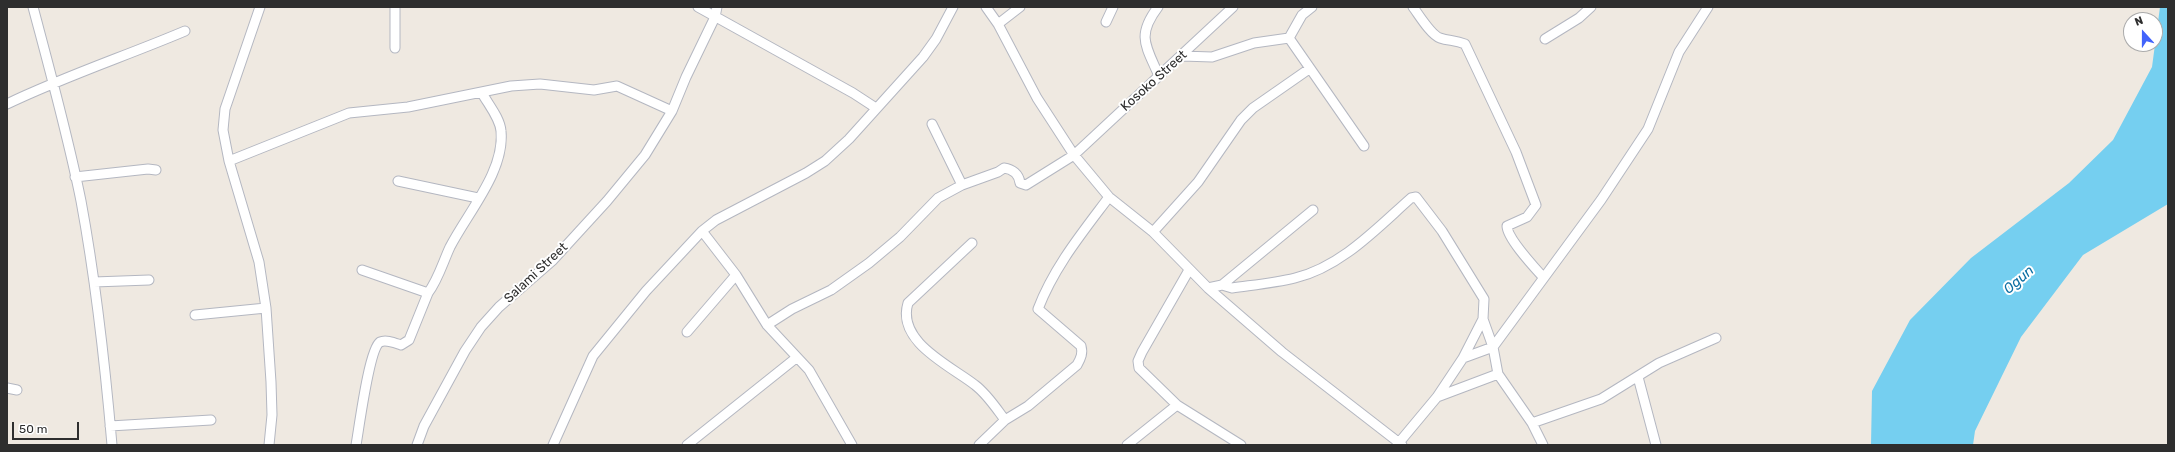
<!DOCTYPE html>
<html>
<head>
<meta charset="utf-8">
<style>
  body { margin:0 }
  #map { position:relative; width:2175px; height:452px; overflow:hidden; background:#efe9e1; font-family:Rubik,sans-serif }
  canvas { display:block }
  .frame { position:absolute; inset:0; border:8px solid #2e2e2e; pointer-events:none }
  .north { position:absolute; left:2123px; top:12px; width:40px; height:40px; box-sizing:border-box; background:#fff; border:1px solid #ababab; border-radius:50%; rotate:339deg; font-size:11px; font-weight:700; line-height:16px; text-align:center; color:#2e2e2e }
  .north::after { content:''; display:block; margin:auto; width:14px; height:18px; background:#4264fb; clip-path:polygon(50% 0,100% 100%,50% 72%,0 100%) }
  .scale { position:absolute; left:12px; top:422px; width:67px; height:18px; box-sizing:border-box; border:2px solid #2e2e2e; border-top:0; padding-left:5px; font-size:12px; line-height:14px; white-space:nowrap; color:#2e2e2e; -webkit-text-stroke:3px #fff; paint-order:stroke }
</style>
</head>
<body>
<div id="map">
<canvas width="2175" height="452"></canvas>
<div class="frame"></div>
<div class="north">N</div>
<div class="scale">50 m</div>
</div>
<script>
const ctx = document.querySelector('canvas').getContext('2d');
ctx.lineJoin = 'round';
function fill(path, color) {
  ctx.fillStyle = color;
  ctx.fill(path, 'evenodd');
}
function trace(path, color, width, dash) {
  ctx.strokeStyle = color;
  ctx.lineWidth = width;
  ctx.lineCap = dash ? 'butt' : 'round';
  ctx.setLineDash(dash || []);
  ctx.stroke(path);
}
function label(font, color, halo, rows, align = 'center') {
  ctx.font = font + ' Rubik,sans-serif';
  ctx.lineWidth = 4;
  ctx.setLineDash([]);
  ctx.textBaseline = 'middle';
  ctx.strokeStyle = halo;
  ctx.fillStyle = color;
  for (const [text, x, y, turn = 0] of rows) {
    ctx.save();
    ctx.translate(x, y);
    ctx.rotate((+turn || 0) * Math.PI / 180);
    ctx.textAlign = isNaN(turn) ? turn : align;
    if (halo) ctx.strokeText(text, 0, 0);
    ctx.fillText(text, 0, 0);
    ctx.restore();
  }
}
const water = new Path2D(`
  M2160 7H2168V204L2083 255 2021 337 1975 431 1973 445H1871L1872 391 1910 320 1971 258 2069 183 2113 140 2152 67Z`);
const minor = new Path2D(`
  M33 7C50 71 68 136 81 201 96 282 105 364 112 445
  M260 7 225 109 223 130 229 161 259 262 266 308 271 382 272 415 269 445
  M698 7 853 93 876 108
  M986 7 998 24 1037 98 1074 155 1109 197 1153 232 1208 288 1282 352 1402 445
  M1158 7C1136 36 1146 46 1159 76
  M1413 7C1419 15 1431 35 1440 38 1449 41 1455 40 1465 44L1516 152 1536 205 1527 217 1507 226C1507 238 1534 267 1543 277
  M1106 22 1113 7
  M998 24 1020 7
  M1289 38 1364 146
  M1545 39 1579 18 1591 7
  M395 48V7
  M1182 56 1212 57 1254 43 1289 38 1302 15 1312 7
  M7 104C65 76 126 56 185 31
  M932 124 962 185
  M229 161 349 113 408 107 511 86 540 84 594 90 617 86 672 111
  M75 177 148 169 156 170
  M398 181 478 198
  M702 231 736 275 767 325 809 370 852 445
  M1153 232 1198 182 1241 120 1253 108 1309 69
  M972 243 908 303C896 342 951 366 975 385 987 394 996 408 1005 420
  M362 270 428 293
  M1189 270 1142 352 1138 361 1139 368 1177 405 1241 445
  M94 282 149 280
  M1222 285 1313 210
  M1208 288 1222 285 1232 288C1253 285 1275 283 1295 278 1341 267 1377 228 1411 198L1416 197 1442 231 1484 299 1483 319 1493 347 1498 374 1532 423 1543 445
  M195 315 266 308
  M767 325 792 309 831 290 869 263 900 237 938 198 962 185 998 172 1004 168C1012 169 1019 174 1020 183L1026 185 1074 155 1233 7
  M687 332 736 275
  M1463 358 1493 347 1601 200 1648 129 1679 52 1708 7
  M1638 377 1656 445
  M7 388 17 390
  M1437 397 1498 374
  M1532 423 1601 399 1659 363 1716 338
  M110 426 211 420
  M356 445C359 429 369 349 380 342 386 339 395 343 401 345L409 340 428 293C438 280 443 262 450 247 468 212 505 171 501 131 500 118 488 104 482 93
  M417 445 424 426 465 351 481 327 499 307 553 260 607 201 645 155 672 111 686 77 715 17 717 7
  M553 445 593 356 646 291 702 231 716 220 806 173 825 161 849 139 923 57 936 39 953 7
  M687 445 796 358
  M979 445 1005 420 1028 406 1077 365C1081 358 1083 353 1081 346L1038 309C1054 267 1082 233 1109 197
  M1127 445 1177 405
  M1397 445 1437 397 1463 358 1483 319`);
const streetNames = [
  ["Kosoko Street",1154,81,-42],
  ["Salami Street",536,273,-43]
];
const waterNames = [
  ["Ogun",2019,280,-41]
];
fill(water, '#75cff0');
trace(minor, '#b4b7c1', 11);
trace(minor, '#fff', 9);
label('13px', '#2e2e2e', '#fff', streetNames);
label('italic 14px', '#0d6fa3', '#fff', waterNames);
</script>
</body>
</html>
